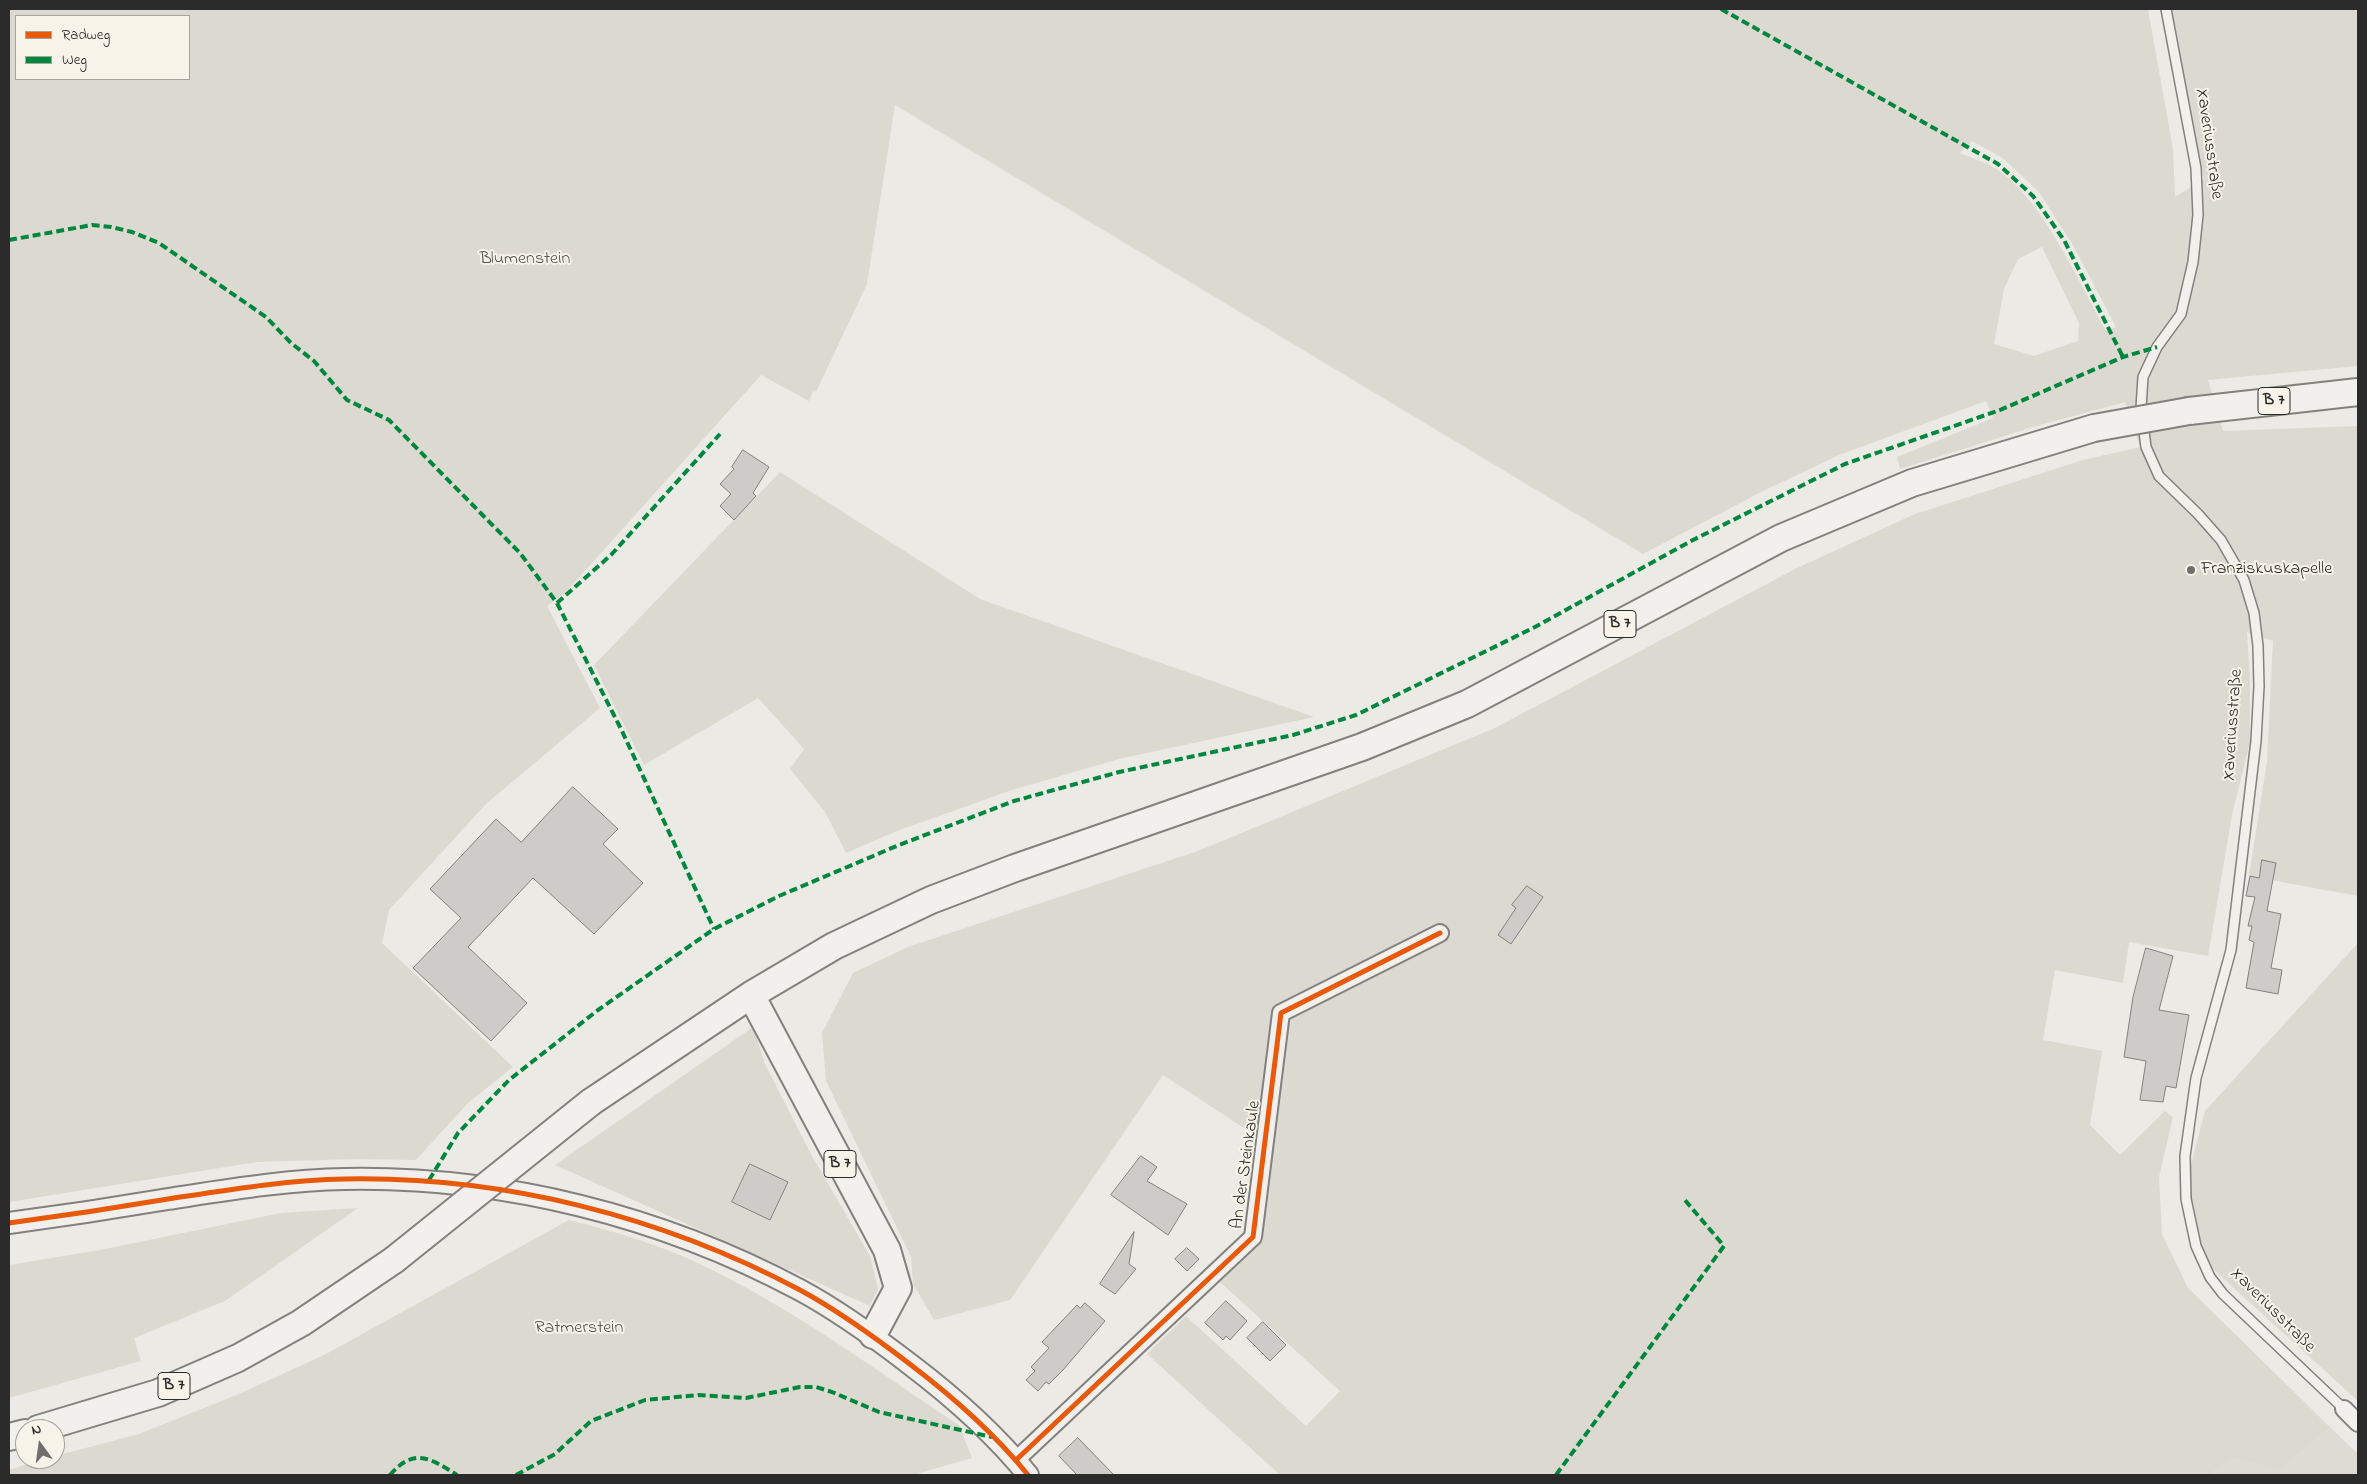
<!DOCTYPE html>
<html>
<head>
<meta charset="utf-8">
<style>
  body { margin:0 }
  #map { position:relative; width:2367px; height:1484px; overflow:hidden; background:#eceae4; font-family:"Indie Flower",sans-serif }
  canvas { display:block }
  .frame { position:absolute; inset:0; border:10px solid #2b2b2b; pointer-events:none }
  .legend { position:absolute; left:15px; top:15px; width:175px; height:65px; box-sizing:border-box; background:#f7f3e8; border:1px solid #a5a39c; margin:0; padding:6px 9px; list-style:none; font-size:15px; color:#2b2b2b }
  .legend li { display:flex; align-items:center; gap:10px; height:25px }
  .legend b { width:25px; border:1px solid #a5a39c }
  .north { position:absolute; left:15px; top:1419px; width:50px; height:50px; box-sizing:border-box; background:#f7f3e8; border:1px solid #a5a39c; border-radius:50%; rotate:346deg; font-size:14px; font-weight:700; line-height:20px; text-align:center; color:#2b2b2b }
  .north::after { content:''; display:block; margin:auto; width:18px; height:22px; background:#6f6e6c; clip-path:polygon(50% 0,100% 100%,50% 72%,0 100%) }
</style>
</head>
<body>
<div id="map">
<canvas width="2367" height="1484"></canvas>
<div class="frame"></div>
<ul class="legend">
<li><b style="height:6px;background:#e8590c"></b>Radweg</li>
<li><b style="height:6px;background:#00873e"></b>Weg</li>
</ul>
<div class="north">N</div>
</div>
<script>
const ctx = document.querySelector('canvas').getContext('2d');
ctx.lineJoin = 'round';
function fill(path, color) {
  ctx.fillStyle = color;
  ctx.fill(path, 'evenodd');
}
function trace(path, color, width, dash) {
  ctx.strokeStyle = color;
  ctx.lineWidth = width;
  ctx.lineCap = dash ? 'butt' : 'round';
  ctx.setLineDash(dash || []);
  ctx.stroke(path);
}
function label(font, color, halo, rows, align = 'center') {
  ctx.font = font + ' "Indie Flower",sans-serif';
  ctx.lineWidth = 4;
  ctx.setLineDash([]);
  ctx.textBaseline = 'middle';
  ctx.strokeStyle = halo;
  ctx.fillStyle = color;
  for (const [text, x, y, turn = 0] of rows) {
    ctx.save();
    ctx.translate(x, y);
    ctx.rotate((+turn || 0) * Math.PI / 180);
    ctx.textAlign = isNaN(turn) ? turn : align;
    if (halo) ctx.strokeText(text, 0, 0);
    ctx.fillText(text, 0, 0);
    ctx.restore();
  }
}
const built = new Path2D(`
  M2330 1427 2358 1454V1475H2212L2214 1471 2234 1458 2283 1467Z`);
const green = new Path2D(`
  M9 9H2148L2173 149 2175 197 2204 179 2171 9H2358V366L2208 380 2223 431 2358 426V896L2249 876 2267 761 2273 641 2247 632 2250 678V742L2232 815 2208 956 2129 942 2123 983 2055 970 2043 1040 2102 1051 2090 1125 2120 1155 2165 1111 2173 1117 2159 1177 2162 1234 2188 1288 2330 1427 2282 1468 2234 1458 2214 1471 2212 1475H1280L1147 1354 1186 1316 1306 1426 1340 1391 1220 1282 1262 1241 1274 1139 1256 1136 1163 1075 1010 1300 934 1320 913 1284 911 1257 826 1081 822 1033 853 973 908 947 1198 851 1495 728 1797 568 1915 514 2083 460 2140 447 2125 402 2033 427 1900 469 1897 457 1993 418 1986 401 1839 455 1759 493 1643 554 895 105 867 284 816 392 813 391 809 401 761 375 564 594 547 606 600 708 486 804 389 910 382 943 513 1067 468 1103 416 1160 357 1159 257 1162 9 1202ZM16 16H189V79H16ZM1972 141 2004 159 2039 192 2074 247 2116 327 2106 331C2080 284 2041 196 1995 168 1985 162 1971 158 1960 153ZM2042 247 2079 323 2078 341 2034 356 1994 344 2004 289 2018 259Z
  M780 472 980 599 1314 717 1119 759 1012 790 897 831 846 853 825 812 790 769 804 749 758 698 644 765 594 665Z
  M2358 943V1401L2213 1269 2192 1226 2188 1176 2205 1111Z
  M753 1027 766 1066 812 1156 870 1256 878 1289 870 1306 555 1165Z
  M358 1208 225 1301 134 1338 141 1361 9 1398V1265L100 1250 281 1213Z
  M569 1220C618 1232 668 1247 712 1270 799 1313 879 1372 960 1426L964 1430H961L972 1458 913 1475H9V1470L43 1459H55V1456L139 1434 239 1394 326 1354Z`);
const building = new Path2D(`
  M743 450 769 467 753 493 756 496 734 520 720 506 731 494 720 484 734 469 732 467Z
  M573 787 618 829 603 844 643 883 594 934 533 878 468 947 527 1003 491 1041 413 968 461 918 430 889 496 819 521 842Z
  M2262 860 2276 863 2267 911 2281 914 2271 968 2282 970 2278 994 2246 988 2254 942 2249 940 2252 926H2248L2255 897 2246 896 2250 876 2259 878Z
  M1527 886 1543 897 1511 944 1498 935 1516 908 1512 905Z
  M2146 948 2173 956 2159 1010 2189 1015 2176 1088 2166 1086 2163 1102 2140 1100 2146 1061 2124 1057 2133 997Z
  M1141 1156 1157 1167 1147 1181 1187 1204 1168 1235 1111 1195Z
  M750 1164 788 1182 770 1220 732 1202Z
  M1134 1232 1129 1264 1136 1269 1115 1294 1100 1284Z
  M1187 1248 1199 1259 1187 1271 1175 1259Z
  M1226 1301 1247 1321 1230 1340 1226 1336 1223 1340 1205 1323Z
  M1085 1303 1105 1321 1063 1370 1049 1384 1046 1382 1038 1391 1026 1380 1035 1371 1031 1367 1049 1348 1042 1342 1077 1305 1080 1308Z
  M1263 1322 1286 1345 1270 1361 1247 1338Z
  M1078 1438 1114 1475H1077L1059 1456Z`);
const service = new Path2D(`
  M2166 9 2196 168 2198 215 2193 262 2181 314 2157 347 2143 377 2141 408 2146 447 2159 476 2198 514 2221 540 2244 580 2254 613 2258 646 2259 686 2256 741 2231 950 2196 1078 2185 1156 2186 1199 2196 1246 2210 1277 2223 1294 2344 1409`);
const minor = new Path2D(`
  M2344 1409 2358 1423
  M1016 1460 1253 1237 1281 1013 1440 933`);
const tertiary = new Path2D(`
  M9 1223C62 1216 115 1208 168 1199 227 1190 286 1180 345 1179 503 1176 661 1216 800 1290 839 1311 876 1338 911 1365 953 1397 995 1434 1028 1475`);
const primary = new Path2D(`
  M2189 411 2358 392
  M751 995 887 1250 898 1288 873 1335
  M591 1102 751 995 834 946 931 900 1015 868 1362 747 1467 704 1781 538 1912 483 2094 428
  M38 1429 158 1393 238 1358 301 1323 394 1260
  M9 1437 25 1433`);
const primaryBridge = new Path2D(`
  M2094 428 2189 411
  M394 1260 591 1102`);
const quiet = new Path2D(`
  M1721 9 1998 164 2033 196 2064 240 2123 357
  M9 240 92 225 111 227 132 232 159 243 266 317 291 343 314 361 347 400 389 420 520 553 557 603 622 731 714 929
  M557 603 611 555 720 434
  M429 1180 458 1133 509 1080 598 1010 714 929 779 896 899 845 1014 801 1119 772 1293 735 1356 715 1535 627 1691 541 1845 464 2000 410 2123 357 2157 347
  M390 1475C414 1447 430 1458 457 1475
  M516 1475 555 1454 591 1421 645 1400 698 1395 746 1398 800 1387H816L832 1392 879 1412 992 1437
  M1556 1475 1724 1246 1684 1199`);
const cycleway = new Path2D(`
  M9 1223C62 1216 115 1208 168 1199 227 1190 286 1180 345 1179 503 1176 661 1216 800 1290 839 1311 876 1338 911 1365 953 1397 995 1434 1028 1475
  M1016 1460 1253 1237 1281 1013 1440 933`);
const markers = [
  [2191,570,5,"#6f6e6c"]
];
const shields = [
  [2274,401,32],
  [1620,624,32],
  [840,1164,32],
  [174,1386,32]
];
const shieldNames = [
  ["B 7",2274,401],
  ["B 7",1620,624],
  ["B 7",840,1164],
  ["B 7",174,1386]
];
const streetNames = [
  ["Xaveriusstraße",2208,144,82],
  ["Xaveriusstraße",2234,725,-86],
  ["An der Steinkaule",1247,1165,-82],
  ["Xaveriusstraße",2272,1311,45]
];
const parkNames = [
  ["Blumenstein",525,260],
  ["Ratmerstein",579,1329]
];
const poiNames = [
  ["Franziskuskapelle",2201,570]
];
fill(built, '#dddbd3');
fill(green, '#dcd9d1');
fill(building, '#ceccc8');
trace(building, '#82817e', 1);
trace(service, '#82817e', 12);
trace(minor, '#82817e', 20);
trace(tertiary, '#82817e', 24);
trace(primary, '#82817e', 30);
trace(service, '#f1f0ec', 9);
trace(minor, '#f1f0ec', 16);
trace(tertiary, '#f1f0ec', 20);
trace(primary, '#f1f0ec', 26);
trace(primaryBridge, '#82817e', 30, []);
trace(primaryBridge, '#f1f0ec', 26);
trace(quiet, '#00873e', 4, [8, 4]);
trace(cycleway, '#e8590c', 5);
for (const [x, y, r, color] of markers) {
  const dot = new Path2D();
  dot.arc(x, y, r, 0, 2 * Math.PI);
  ctx.fillStyle = color;
  ctx.fill(dot);
  trace(dot, '#f7f3e8', 2);
}
for (const [x, y, w] of shields) {
  const box = new Path2D();
  box.roundRect(x - w / 2, y - 13.5, w, 27, 4);
  ctx.fillStyle = '#f7f3e8';
  ctx.fill(box);
  trace(box, '#2b2b2b', 1);
}
label('bold 16px', '#2b2b2b', null, shieldNames);
label('18px', '#2b2b2b', '#f7f3e8', streetNames);
label('18px', '#545351', '#f7f3e8', parkNames);
label('18px', '#2b2b2b', '#f7f3e8', poiNames, 'left');
</script>
</body>
</html>
